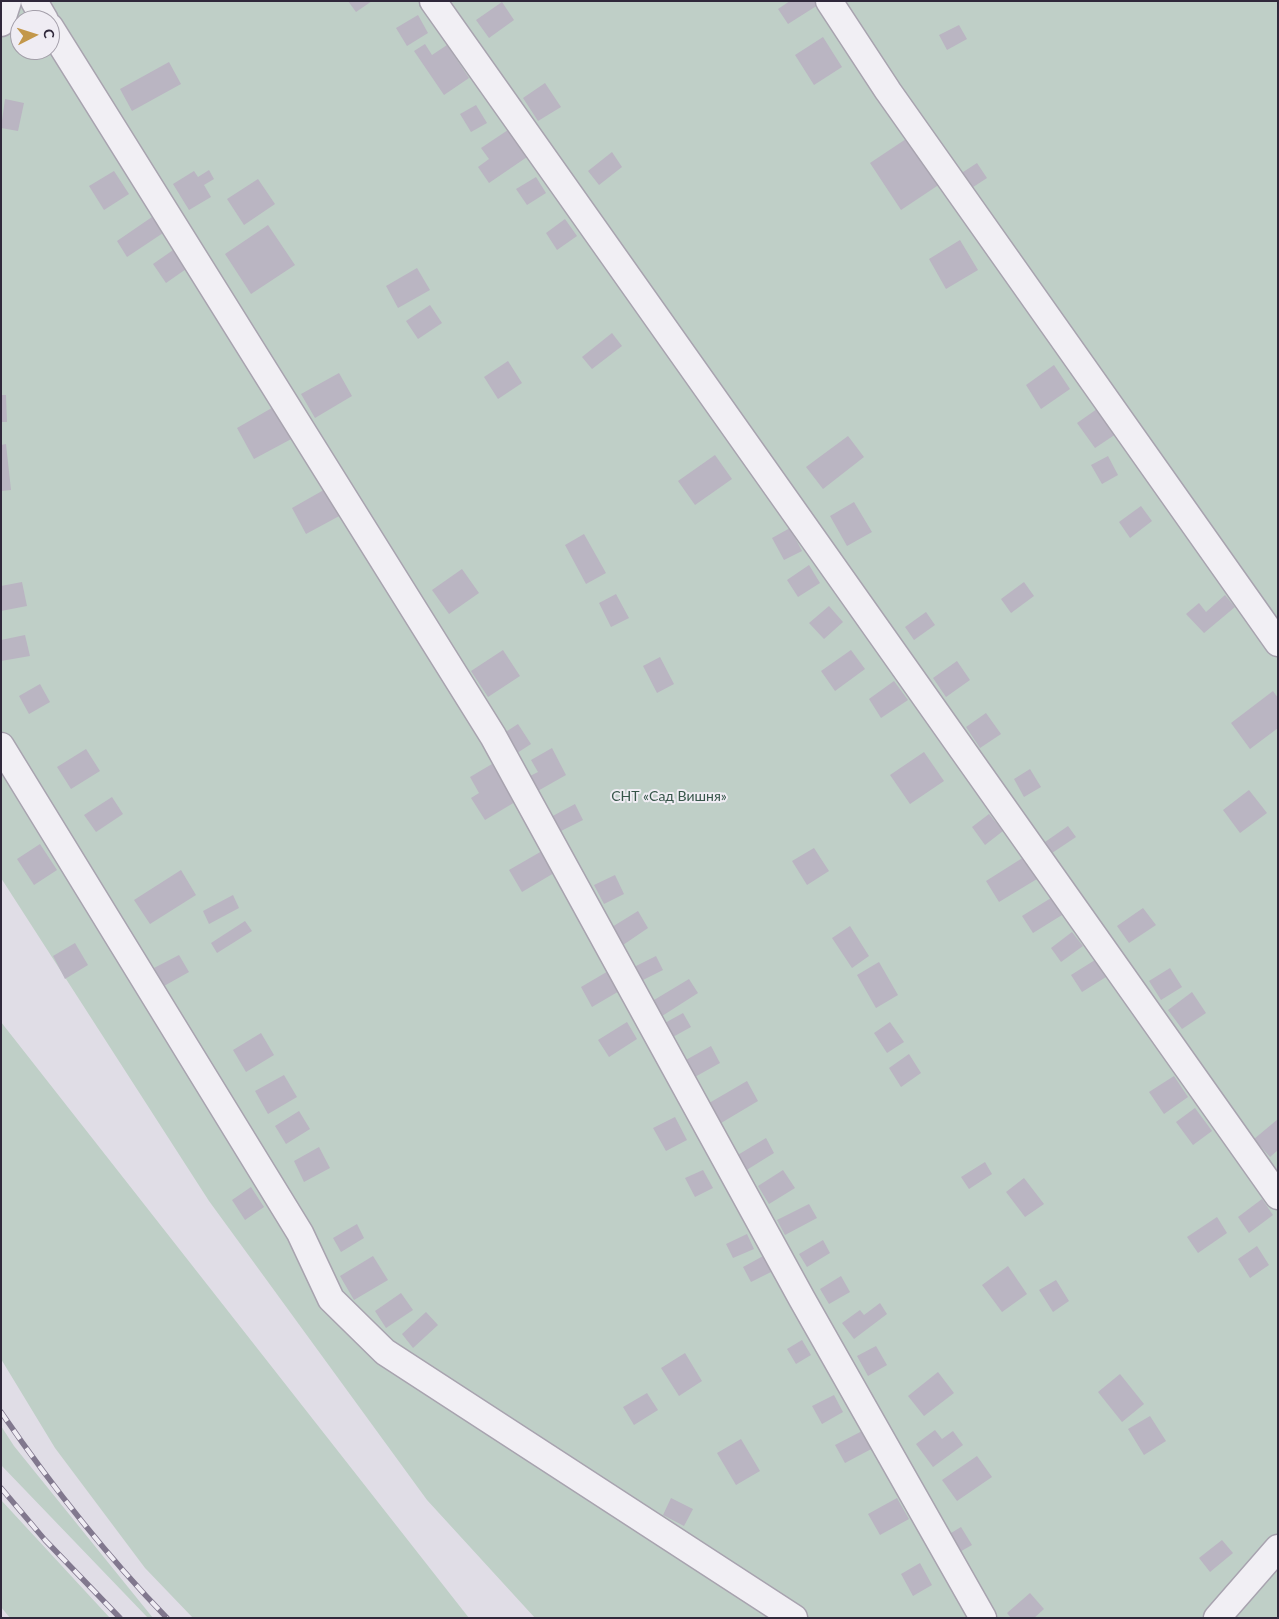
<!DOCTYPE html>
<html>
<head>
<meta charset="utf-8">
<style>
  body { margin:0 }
  #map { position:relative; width:1279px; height:1619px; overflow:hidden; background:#e0dde6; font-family:Lato,sans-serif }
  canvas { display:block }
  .frame { position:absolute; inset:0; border:2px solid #30283b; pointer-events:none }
  .north { position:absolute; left:10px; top:10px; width:50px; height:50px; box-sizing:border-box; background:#efecf3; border:1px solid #a39ea9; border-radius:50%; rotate:85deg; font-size:14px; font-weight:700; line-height:20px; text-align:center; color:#30283b }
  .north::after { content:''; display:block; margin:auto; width:18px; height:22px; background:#c3974a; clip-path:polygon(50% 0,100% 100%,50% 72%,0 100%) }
</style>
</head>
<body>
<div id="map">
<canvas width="1279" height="1619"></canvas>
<div class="frame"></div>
<div class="north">С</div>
</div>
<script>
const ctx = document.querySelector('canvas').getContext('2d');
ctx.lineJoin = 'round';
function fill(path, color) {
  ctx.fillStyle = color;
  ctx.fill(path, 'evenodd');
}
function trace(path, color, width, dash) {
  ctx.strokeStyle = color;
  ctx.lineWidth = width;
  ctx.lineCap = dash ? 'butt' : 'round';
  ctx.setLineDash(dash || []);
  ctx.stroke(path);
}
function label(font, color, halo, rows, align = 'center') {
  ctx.font = font + ' Lato,sans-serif';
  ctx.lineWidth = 4;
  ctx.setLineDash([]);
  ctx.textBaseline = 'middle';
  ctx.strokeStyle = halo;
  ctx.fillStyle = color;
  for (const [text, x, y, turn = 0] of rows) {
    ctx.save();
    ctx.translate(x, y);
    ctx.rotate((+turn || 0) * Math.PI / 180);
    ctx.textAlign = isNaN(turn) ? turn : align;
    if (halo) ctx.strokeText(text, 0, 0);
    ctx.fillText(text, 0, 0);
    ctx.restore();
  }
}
const green = new Path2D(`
  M1 1H1278V1618H535L427 1500 209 1201 1 878ZM20 20H50V50H20Z
  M1 1022 469 1618H193L145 1568 55 1448 1 1359Z
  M1 1426 14 1446 153 1618H148L1 1465Z
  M1 1500 110 1618H10L1 1607Z`);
const building = new Path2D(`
  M348 1H372L356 12Z
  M790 1H816L818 5 788 24 778 9Z
  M502 2 514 20 489 38 476 20Z
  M418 15 428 33 407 46 396 28Z
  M959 25 967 39 947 50 939 35Z
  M823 37 842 67 814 85 795 55Z
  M425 44 432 55 447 45 469 78 444 95 414 51Z
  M169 62 181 84 132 111 120 89Z
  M545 83 561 107 538 121 523 98Z
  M5 99 24 103 18 131 1 128Z
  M476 105 487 123 471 132 460 114Z
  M508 130 527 157 489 183 478 167 489 159 481 148Z
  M909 137 940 184 901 210 870 163Z
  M612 152 622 167 599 185 588 171Z
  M977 163 987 178 967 191 957 176Z
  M209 170 214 179 204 185 211 197 189 210 173 184 194 171 198 177Z
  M114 171 129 194 104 210 89 186Z
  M536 177 546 193 527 205 516 189Z
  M258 179 275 204 244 225 227 199Z
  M152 217 163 233 127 257 117 241Z
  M565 219 577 236 557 250 546 233Z
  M268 225 295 265 251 294 225 254Z
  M960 240 978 270 946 289 929 259Z
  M176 248 189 267 166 283 153 264Z
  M417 268 430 290 398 308 386 286Z
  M430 305 442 323 418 339 406 321Z
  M612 333 622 346 592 369 582 357Z
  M508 361 522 383 498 399 484 377Z
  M1054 365 1070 389 1041 409 1026 385Z
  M339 373 352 396 315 418 301 394Z
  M1 395H6L7 422H1Z
  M277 405 295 437 254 459 237 428Z
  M1097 409 1116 434 1095 448 1077 423Z
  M848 436 864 457 823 489 806 467Z
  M6 444 11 490 1 491V445Z
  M715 455 732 479 695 505 678 481Z
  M1108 456 1118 475 1102 484 1091 465Z
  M329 487 343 514 306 534 292 508Z
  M854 502 872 532 847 546 830 516Z
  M1141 506 1152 521 1130 538 1119 522Z
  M790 528 802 551 784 560 772 538Z
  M584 534 606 573 586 584 565 545Z
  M809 565 820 583 798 597 787 580Z
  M462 569 479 593 449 614 432 590Z
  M22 582 27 606 1 611V586Z
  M1024 582 1034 596 1011 613 1001 599Z
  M616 594 629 618 611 627 599 603Z
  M1225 595 1235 607 1204 633 1186 614 1199 603 1206 612Z
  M829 606 843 622 824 639 809 623Z
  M926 612 935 625 914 640 905 627Z
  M25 635 30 656 1 661V640Z
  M503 650 520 676 488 697 471 671Z
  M851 650 865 669 835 691 821 671Z
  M660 657 674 684 657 693 643 666Z
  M957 661 970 680 946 697 933 678Z
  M894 681 908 700 881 718 869 699Z
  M40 684 50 702 29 714 19 696Z
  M1273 691 1278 698V728L1250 749 1231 723Z
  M986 713 1001 734 980 748 966 727Z
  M518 724 531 744 514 755 501 735Z
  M552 748 566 775 536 792 528 777 538 772 531 760Z
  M86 749 100 771 71 789 57 767Z
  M924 752 944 781 910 804 890 775Z
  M492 764 515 802 485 820 471 798 479 793 470 777Z
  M1030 769 1041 787 1024 797 1014 779Z
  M1249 790 1267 813 1240 833 1223 810Z
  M112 797 123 814 96 832 84 815Z
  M575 804 583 820 557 833 549 818Z
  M989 814 1003 831 985 845 972 827Z
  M1068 826 1076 837 1052 853 1045 842Z
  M40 844 57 870 34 885 17 859Z
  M814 848 829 871 807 885 792 861Z
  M542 851 554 873 522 892 509 870Z
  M1024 857 1037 879 999 902 986 881Z
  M181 870 196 895 150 924 134 900Z
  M615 875 624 894 604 904 594 885Z
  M233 895 239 908 209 924 203 911Z
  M1051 898 1062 915 1033 933 1022 916Z
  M1143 908 1156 925 1129 943 1117 926Z
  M638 911 648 928 623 945 612 927Z
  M245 921 252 931 217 953 211 943Z
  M850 926 869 956 852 968 832 938Z
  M1072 932 1083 946 1061 962 1051 948Z
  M75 943 88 965 65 979 53 956Z
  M179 955 189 972 164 986 154 968Z
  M656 956 663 970 639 982 632 968Z
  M1095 960 1106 977 1082 992 1071 975Z
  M879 962 898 995 876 1008 857 975Z
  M1170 968 1182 987 1161 1000 1149 981Z
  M610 970 621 990 592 1007 581 987Z
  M689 979 698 993 659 1018 649 1003Z
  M1192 992 1206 1013 1182 1029 1168 1010Z
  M683 1013 691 1027 671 1038 663 1024Z
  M627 1022 637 1039 609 1057 598 1040Z
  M890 1022 904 1042 887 1053 874 1033Z
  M261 1033 274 1055 246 1072 233 1050Z
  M711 1046 720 1063 693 1078 684 1061Z
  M909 1054 921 1073 901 1087 889 1068Z
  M284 1075 297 1097 268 1114 255 1091Z
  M1174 1076 1188 1097 1164 1114 1149 1092Z
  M747 1081 758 1101 716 1126 704 1106Z
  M1195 1108 1212 1131 1193 1145 1176 1122Z
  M299 1111 310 1129 286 1144 275 1126Z
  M675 1117 687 1140 666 1151 653 1128Z
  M1278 1119V1150L1270 1157 1254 1139Z
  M766 1138 774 1153 745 1171 736 1156Z
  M319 1147 330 1168 304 1182 294 1161Z
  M985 1162 992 1174 969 1189 961 1177Z
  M703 1170 713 1188 695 1197 685 1178Z
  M783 1170 795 1188 769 1204 758 1186Z
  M1024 1178 1044 1204 1025 1217 1006 1192Z
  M251 1187 264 1207 245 1220 232 1200Z
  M1262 1199 1273 1215 1249 1233 1238 1217Z
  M809 1204 817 1218 785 1235 777 1220Z
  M1217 1217 1227 1233 1198 1253 1187 1237Z
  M357 1224 364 1238 341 1252 333 1238Z
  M747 1234 754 1249 733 1258 726 1244Z
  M823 1240 830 1253 807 1267 799 1254Z
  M1257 1246 1269 1265 1250 1278 1238 1259Z
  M765 1255 773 1271 751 1282 743 1267Z
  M373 1256 388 1280 354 1300 340 1276Z
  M1008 1266 1027 1294 1002 1312 982 1285Z
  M841 1276 850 1292 829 1304 820 1289Z
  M1056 1280 1069 1301 1053 1312 1039 1290Z
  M401 1293 413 1310 386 1328 375 1311Z
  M880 1303 887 1314 854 1339 842 1323 860 1310 864 1315Z
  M426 1312 438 1325 413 1348 402 1334Z
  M802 1340 811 1355 796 1364 787 1349Z
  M876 1346 887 1365 868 1376 857 1356Z
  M685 1353 702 1381 679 1396 661 1368Z
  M938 1372 954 1393 924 1416 908 1396Z
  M1120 1374 1144 1404 1122 1422 1098 1392Z
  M647 1393 658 1410 634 1425 623 1407Z
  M834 1395 843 1412 822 1424 812 1406Z
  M1150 1416 1166 1441 1144 1455 1128 1429Z
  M866 1429 875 1447 845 1463 835 1445Z
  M935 1430 942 1439 953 1431 963 1445 933 1467 916 1444Z
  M741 1439 760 1471 736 1485 717 1453Z
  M977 1456 992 1477 957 1501 942 1480Z
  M671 1498 693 1509 684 1526 663 1515Z
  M897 1498 909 1519 880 1535 868 1514Z
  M961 1527 972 1545 956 1554 946 1536Z
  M1222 1540 1233 1553 1210 1572 1199 1558Z
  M920 1563 932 1585 913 1596 901 1574Z
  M1030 1593 1044 1609 1034 1618H1011L1007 1613Z`);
const street = new Path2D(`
  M34 1 45 20
  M433 1 1278 1196
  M829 1 888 91 1278 643
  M1 23 8 1
  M50 27 493 736 802 1299 983 1618
  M1 746 300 1233 331 1299 385 1352 794 1618
  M1217 1618 1278 1548`);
const rail = new Path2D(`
  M1 1412C51 1485 105 1554 167 1618
  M1 1488 45 1540 120 1618`);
const parkNames = [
  ["СНТ «Сад Вишня»",669,796]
];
fill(green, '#bfcfc7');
fill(building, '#bab5c2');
trace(street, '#a8a3af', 29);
trace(street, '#f1eff4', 26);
trace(rail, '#81788e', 5.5);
trace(rail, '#efecf3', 4, [11]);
label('14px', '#365549', '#efecf3', parkNames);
</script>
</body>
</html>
